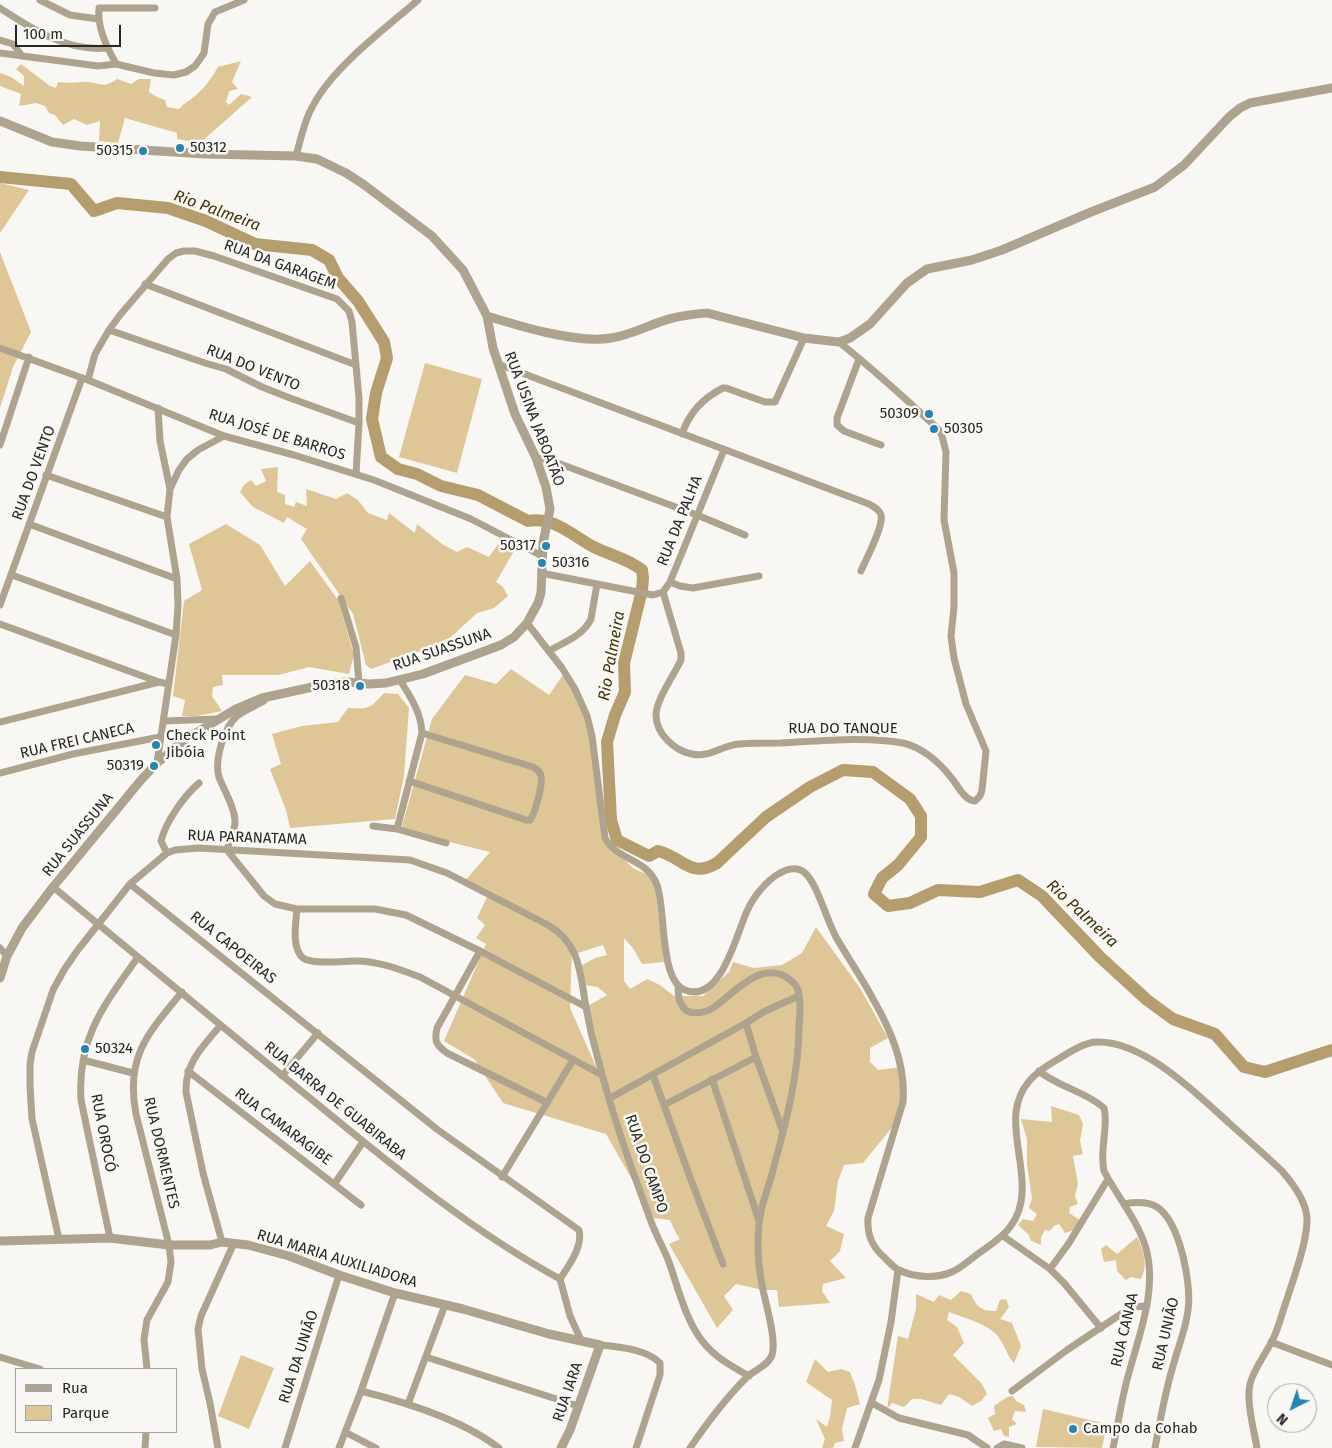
<!DOCTYPE html>
<html>
<head>
<meta charset="utf-8">
<style>
  body { margin:0 }
  #map { position:relative; width:1332px; height:1448px; overflow:hidden; background:#f9f7f3; font-family:"Fira Sans",sans-serif }
  canvas { display:block }
  .legend { position:absolute; left:15px; top:1368px; width:162px; height:65px; box-sizing:border-box; background:#f9f7f3; border:1px solid #a5a4a1; margin:0; padding:6px 9px; list-style:none; font-size:15px; color:#282826 }
  .legend li { display:flex; align-items:center; gap:10px; height:25px }
  .legend b { width:25px; border:1px solid #a5a4a1 }
  .north { position:absolute; left:1267px; top:1383px; width:50px; height:50px; box-sizing:border-box; background:#f9f7f3; border:1px solid #a5a4a1; border-radius:50%; rotate:221deg; font-size:14px; font-weight:700; line-height:20px; text-align:center; color:#282826 }
  .north::after { content:''; display:block; margin:auto; width:18px; height:22px; background:#2684b0; clip-path:polygon(50% 0,100% 100%,50% 72%,0 100%) }
  .scale { position:absolute; left:15px; top:25px; width:106px; height:22px; box-sizing:border-box; border:2px solid #282826; border-top:0; padding-left:6px; font-size:15px; line-height:18px; white-space:nowrap; color:#282826; -webkit-text-stroke:4px #f9f7f3; paint-order:stroke }
</style>
</head>
<body>
<div id="map">
<canvas width="1332" height="1448"></canvas>
<ul class="legend">
<li><b style="height:6px;background:#aea38e"></b>Rua</li>
<li><b style="height:14px;background:#dfc696"></b>Parque</li>
</ul>
<div class="north">N</div>
<div class="scale">100 m</div>
</div>
<script>
const ctx = document.querySelector('canvas').getContext('2d');
ctx.lineJoin = 'round';
function fill(path, color) {
  ctx.fillStyle = color;
  ctx.fill(path, 'evenodd');
}
function trace(path, color, width, dash) {
  ctx.strokeStyle = color;
  ctx.lineWidth = width;
  ctx.lineCap = dash ? 'butt' : 'round';
  ctx.setLineDash(dash || []);
  ctx.stroke(path);
}
function label(font, color, halo, rows, align = 'center') {
  ctx.font = font + ' "Fira Sans",sans-serif';
  ctx.lineWidth = 5;
  ctx.setLineDash([]);
  ctx.textBaseline = 'middle';
  ctx.strokeStyle = halo;
  ctx.fillStyle = color;
  for (const [text, x, y, turn = 0] of rows) {
    ctx.save();
    ctx.translate(x, y);
    ctx.rotate((+turn || 0) * Math.PI / 180);
    ctx.textAlign = isNaN(turn) ? turn : align;
    if (halo) ctx.strokeText(text, 0, 0);
    ctx.fillText(text, 0, 0);
    ctx.restore();
  }
}
const green = new Path2D(`
  M241 61 232 82 238 89 229 91 226 102 229 105 241 94 252 97 200 143 177 139V133L125 118 118 143 99 141 100 121 87 125 74 119 63 125 55 115 49 113 45 106 36 103 19 106 21 94 0 86V73L11 77 24 86V76L16 69 21 64 50 86 56 88 58 82C67 83 74 83 82 82 98 80 100 91 117 79L131 84 139 79H151L149 92 157 97 165 100 167 107 179 109C185 102 189 101 195 96 205 88 212 77 218 67Z
  M0 183 29 190 0 233Z
  M0 252 31 332 13 367 0 408Z
  M425 363 482 379 457 473 399 457Z
  M278 467 277 492 285 495V504L294 507 296 502 307 506 306 489 336 499 347 493 358 500 368 513 387 520 389 513 415 533 417 524 442 544 457 552 467 547 489 557 501 540 514 551 496 582 503 587 508 596 494 608 477 613 451 637 426 649 371 669 366 665 353 614 301 539 307 529 287 517 284 523 253 507 240 492 244 485 251 480 256 486 266 481 261 469Z
  M226 524 260 545 285 586 310 561 338 600 354 655 349 674 309 667 279 675H222L223 685 213 687 212 696 222 711 197 716H182L185 700 173 696 184 601 202 590 189 544Z
  M511 669 549 695 565 672 586 713 610 846 633 868 654 878 664 962 642 964 633 948 624 938V981L630 989 647 979 660 985 674 996H703L729 972 733 962 754 968 782 965 802 953 816 927 860 988 888 1038 870 1048V1062L878 1070 902 1067 904 1086 898 1120 863 1163 844 1165 838 1181 834 1211 826 1226 844 1234 840 1251 830 1261 846 1278 823 1284 822 1291 830 1303 779 1307 777 1290H763L736 1284 724 1296 733 1310 717 1328 669 1244 680 1239 676 1233 670 1220 654 1218 606 1134 503 1103 474 1059 444 1041 486 944 476 938 485 925 477 918 488 895 464 882 490 852 401 830 432 719 465 675 496 684ZM570 943 578 953 603 945 607 955 595 958 579 967 584 985 598 987 607 995 586 1007 606 1089 570 1008 572 947Z
  M384 693 398 694 409 708 404 776 395 819 290 828 286 810 270 769 281 764 272 734 302 726 338 722 348 708C369 709 370 709 384 693Z
  M1051 1106 1079 1115 1083 1124 1080 1141 1083 1154 1073 1156 1078 1184 1075 1196 1078 1204 1070 1207 1069 1213 1080 1220 1074 1230 1065 1233 1059 1224 1054 1226 1050 1231 1045 1230 1041 1237V1245L1031 1241 1029 1235 1018 1225 1023 1219 1033 1221 1037 1214 1029 1208 1032 1198 1027 1165V1139L1021 1119 1052 1122Z
  M1137 1237C1144 1250 1148 1266 1141 1279L1131 1277 1126 1280 1117 1271 1116 1260 1104 1262 1101 1249 1106 1245 1117 1254Z
  M961 1291 971 1294C976 1307 982 1311 996 1311L1000 1300 1006 1299 1009 1307 1000 1319 1012 1323 1021 1346 1014 1363C1006 1354 1004 1343 997 1335 985 1323 965 1318 949 1312L947 1320 957 1327 964 1343 953 1355 982 1384 987 1394 981 1401 972 1406 959 1397 949 1394 941 1405 921 1399H912L904 1407 892 1403 887 1409 898 1336 908 1339 916 1309V1294L934 1302 939 1295 951 1300Z
  M241 1355 274 1368 249 1429 218 1416Z
  M815 1359 828 1372 841 1369 850 1372 855 1385 860 1404 847 1408 842 1429 844 1441 835 1443 833 1448H822L825 1439 816 1419 827 1427 830 1417 832 1400 806 1382Z
  M1013 1396 1016 1401 1024 1405 1026 1412 1015 1411 1012 1419 1017 1424 1009 1427V1437L1004 1436 1001 1429 994 1431 988 1418 995 1414 994 1406 1007 1397Z
  M1043 1409 1107 1424 1102 1448 1036 1447Z`);
const river = new Path2D(`
  M0 177 71 184 94 211 117 203 168 208 206 221 255 244 312 250 329 260 338 278 358 301 384 342 387 358 376 393 372 419 381 457 398 469 417 474 441 486 478 495 528 521C552 516 572 535 592 546 609 555 627 558 642 570L643 578 642 590 624 663 625 692 615 715 607 742 611 820 617 840 649 856 658 851C683 857 690 879 717 863L766 817 810 787 843 770 873 772 910 799 921 816V837L898 865 882 878 874 894 888 906 910 903 938 890 980 892 1018 880 1042 896 1100 957 1147 1000 1173 1019 1215 1034 1244 1067 1265 1072 1332 1050`);
const minor = new Path2D(`
  M40 0 70 15 98 19
  M0 8C32 29 67 52 107 48
  M0 40 13 44 22 56
  M0 53 98 66 116 64 154 73 174 75 186 72 195 66 200 59 204 53 208 24 215 12 244 0
  M116 64C107 47 97 28 99 8H155
  M296 156C301 138 305 118 315 102 336 65 386 28 418 0
  M145 284 356 365
  M109 330 205 363 226 369 262 387 290 398 359 423
  M0 348 88 380 224 436 294 455 374 480 471 519 542 556
  M859 359 837 418V425L844 431 881 445
  M498 364 869 504C874 507 879 509 881 515 884 526 866 559 861 571
  M88 380 95 354 109 330 120 315 168 259 176 253 184 251H195L214 256 337 299 349 311 352 322 359 398V423L356 474
  M158 408 160 441 170 489
  M682 434C689 413 703 398 723 388H726L765 402H775L804 338
  M0 445 29 357
  M536 458 555 462 697 515 745 535
  M46 475 167 517
  M29 524 177 579
  M541 573 653 595 663 592 670 582 724 450
  M12 575 176 635
  M670 582 680 586 693 588 759 576
  M663 592 681 653V660C674 675 656 700 656 715 656 734 675 751 692 754 710 758 722 745 739 744 753 743 767 743 781 743 818 741 867 736 903 743 921 747 938 761 949 775 957 783 963 800 975 801L980 796 982 790 986 751 966 704 954 658 951 636 954 607V573L944 520 946 452 942 436 939 430C906 399 874 370 839 342
  M341 598 356 647 359 683
  M0 605 82 378
  M527 623 562 668 575 689 587 716 592 736 605 838C617 861 647 858 657 885 666 909 659 980 685 990 722 1005 737 930 748 909 754 896 767 880 780 873 788 868 798 867 805 873 817 883 827 921 836 937 848 958 862 978 873 999 891 1030 906 1065 903 1102L868 1218C867 1235 872 1247 885 1258 889 1262 894 1268 899 1270 915 1278 938 1279 954 1271 963 1266 971 1259 979 1253 990 1245 1002 1238 1010 1227 1036 1194 1012 1149 1016 1112 1019 1087 1034 1073 1055 1061 1067 1054 1082 1043 1096 1042 1143 1040 1196 1093 1229 1123 1247 1139 1265 1155 1282 1171 1293 1184 1308 1203 1307 1222 1306 1245 1294 1277 1287 1299 1282 1313 1279 1327 1273 1339 1266 1354 1254 1368 1250 1384 1246 1402 1254 1430 1257 1448
  M0 624 159 682 169 684
  M549 651C564 642 583 636 591 619L597 584
  M264 701C255 706 245 710 237 716 224 727 214 761 219 777 224 791 234 805 235 820 236 830 229 840 227 850L264 896 275 904 297 909H375L406 915 480 951 586 1007
  M164 721 217 719
  M0 722 159 682
  M157 763 176 635 178 605 177 579 167 517 170 489 179 470 187 459 198 450 224 436
  M0 773 73 754 160 737
  M409 781 526 820H530C535 814 543 784 541 776 540 771 537 769 533 767L422 733
  M373 826 397 829 446 843
  M397 829 422 733C421 712 411 698 400 680
  M167 853 161 841C166 821 184 796 199 783
  M130 884 438 1130 579 1230C583 1247 569 1265 560 1279
  M53 887C141 959 228 1032 316 1103 394 1167 472 1231 560 1279L570 1316 581 1340
  M297 909C296 923 291 948 303 958 312 965 344 961 356 961 378 961 399 969 420 977L602 1075
  M0 948 7 956
  M480 951 437 1028C434 1041 436 1045 447 1053L546 1102
  M678 986C678 992 678 999 681 1004 687 1018 708 1013 717 1005 736 991 760 962 786 977 793 981 798 986 799 994 801 1004 800 1015 799 1025 799 1074 786 1122 773 1170 769 1187 760 1206 759 1224 757 1244 758 1265 762 1285 765 1302 777 1339 772 1355 768 1366 754 1370 747 1377 725 1399 707 1423 690 1448
  M746 1023 756 1057 783 1132
  M220 1026C203 1046 185 1063 186 1092L203 1173 222 1242
  M83 1060 133 1073
  M188 1071 361 1205
  M1039 1071C1058 1087 1085 1091 1104 1108 1109 1127 1099 1149 1104 1171 1117 1196 1136 1218 1145 1245 1159 1289 1138 1337 1127 1380 1121 1402 1118 1425 1113 1448
  M653 1075 691 1180 723 1264
  M282 1076 318 1033
  M712 1079 759 1221
  M610 1098 746 1023 765 1011 799 996
  M664 1105 756 1057
  M502 1177 573 1060
  M335 1183 363 1142
  M1124 1204C1135 1202 1147 1201 1157 1207 1180 1222 1192 1285 1188 1310 1186 1329 1178 1347 1173 1366 1165 1393 1160 1420 1155 1448
  M1003 1236 1050 1269 1064 1283 1101 1328
  M110 1238 81 1100C77 1038 104 1005 138 957
  M59 1239 32 1119 30 1086V1064L32 1052 53 990 64 970 77 951 130 884 167 853 175 850 198 848 410 860 447 873 548 925C581 944 580 974 586 1007 589 1025 593 1042 598 1059 612 1115 632 1170 652 1224 657 1237 664 1249 669 1262 678 1288 686 1321 703 1342 716 1358 731 1366 749 1376
  M1050 1269 1069 1243 1108 1179
  M1271 1342 1332 1365
  M600 1345C619 1347 646 1349 660 1363V1375L636 1448
  M0 1357 40 1369
  M426 1357 578 1406
  M147 1369 144 1339 147 1320 168 1282 171 1262 169 1245 136 1114C125 1057 148 1033 182 992
  M361 1391C405 1402 463 1420 499 1448
  M1012 1391 1067 1350 1124 1312 1133 1307 1147 1306
  M872 1403 899 1418 968 1435 987 1448
  M408 1404 445 1305
  M345 1432 376 1448
  M145 1448 146 1432
  M218 1448 210 1403 202 1369 198 1329 201 1316 234 1243
  M285 1448 339 1275
  M339 1448 361 1391 395 1293
  M855 1448 879 1380 891 1322 898 1270
  M997 1448 1004 1444 1022 1448`);
const tertiary = new Path2D(`
  M0 121 52 142 80 146 205 154 296 156 317 159 346 173 363 184 432 236 463 270 487 316 493 348 515 414 536 458 546 487 550 509 543 543 541 593 538 603 527 623 514 637 501 645 423 674 386 683 369 684 347 682 331 683 262 698 234 710 186 739 157 763 141 780 53 887 22 928 7 956 0 978
  M487 316C519 326 578 344 611 338 632 335 652 323 673 318 684 315 696 314 707 313L804 338 839 342 850 338 870 324 907 283 927 269 972 260 1002 250 1091 212 1155 187 1184 165 1229 117 1240 108 1250 103 1332 88
  M0 1241 110 1238 169 1245H210L222 1242 248 1245 289 1256 339 1275 395 1293 463 1309 549 1334 600 1345 570 1430 561 1448`);
const markers = [
  [180,148,5,"#2684b0"],
  [143,151,5,"#2684b0"],
  [929,414,5,"#2684b0"],
  [934,429,5,"#2684b0"],
  [546,546,5,"#2684b0"],
  [542,563,5,"#2684b0"],
  [360,686,5,"#2684b0"],
  [156,745,5,"#2684b0"],
  [154,766,5,"#2684b0"],
  [85,1049,5,"#2684b0"],
  [1073,1429,5,"#2684b0"]
];
const poiNames = [
  ["50312",190,148],
  ["50315",133,151,"right"],
  ["50309",919,414,"right"],
  ["50305",944,429],
  ["50317",536,546,"right"],
  ["50316",552,563],
  ["50318",350,686,"right"],
  ["Check Point",166,736],
  ["Jibóia",166,753],
  ["50319",144,766,"right"],
  ["50324",95,1049],
  ["Campo da Cohab",1083,1429]
];
const streetNames = [
  ["RUA DA GARAGEM",280,265,20],
  ["RUA DO VENTO",253,368,22],
  ["RUA USINA JABOATÃO",534,419,69],
  ["RUA JOSÉ DE BARROS",277,435,17],
  ["RUA DO VENTO",34,473,-70],
  ["RUA DA PALHA",680,521,-68],
  ["RUA SUASSUNA",442,650,-19],
  ["RUA DO TANQUE",843,729],
  ["RUA FREI CANECA",77,741,-13],
  ["RUA SUASSUNA",78,835,-51],
  ["RUA PARANATAMA",247,838,2],
  ["RUA CAPOEIRAS",233,948,39],
  ["RUA BARRA DE GUABIRABA",335,1101,39],
  ["RUA CAMARAGIBE",283,1127,37],
  ["RUA OROCÓ",103,1133,79],
  ["RUA DORMENTES",161,1153,77],
  ["RUA DO CAMPO",646,1164,71],
  ["RUA MARIA AUXILIADORA",337,1259,17],
  ["RUA CANAA",1125,1330,-77],
  ["RUA UNIÃO",1166,1334,-77],
  ["RUA DA UNIÃO",299,1357,-72],
  ["RUA IARA",568,1392,-71]
];
const waterNames = [
  ["Rio Palmeira",217,211,20],
  ["Rio Palmeira",612,656,-80],
  ["Rio Palmeira",1082,914,43]
];
fill(green, '#dfc696');
trace(river, '#b59d6d', 12);
trace(minor, '#aea38e', 7);
trace(tertiary, '#aea38e', 9);
for (const [x, y, r, color] of markers) {
  const dot = new Path2D();
  dot.arc(x, y, r, 0, 2 * Math.PI);
  ctx.fillStyle = color;
  ctx.fill(dot);
  trace(dot, '#f9f7f3', 2);
}
label('15px', '#282826', '#f9f7f3', poiNames, 'left');
label('15px', '#282826', '#f9f7f3', streetNames);
label('italic 16px', '#423107', '#f9f7f3', waterNames);
</script>
</body>
</html>
